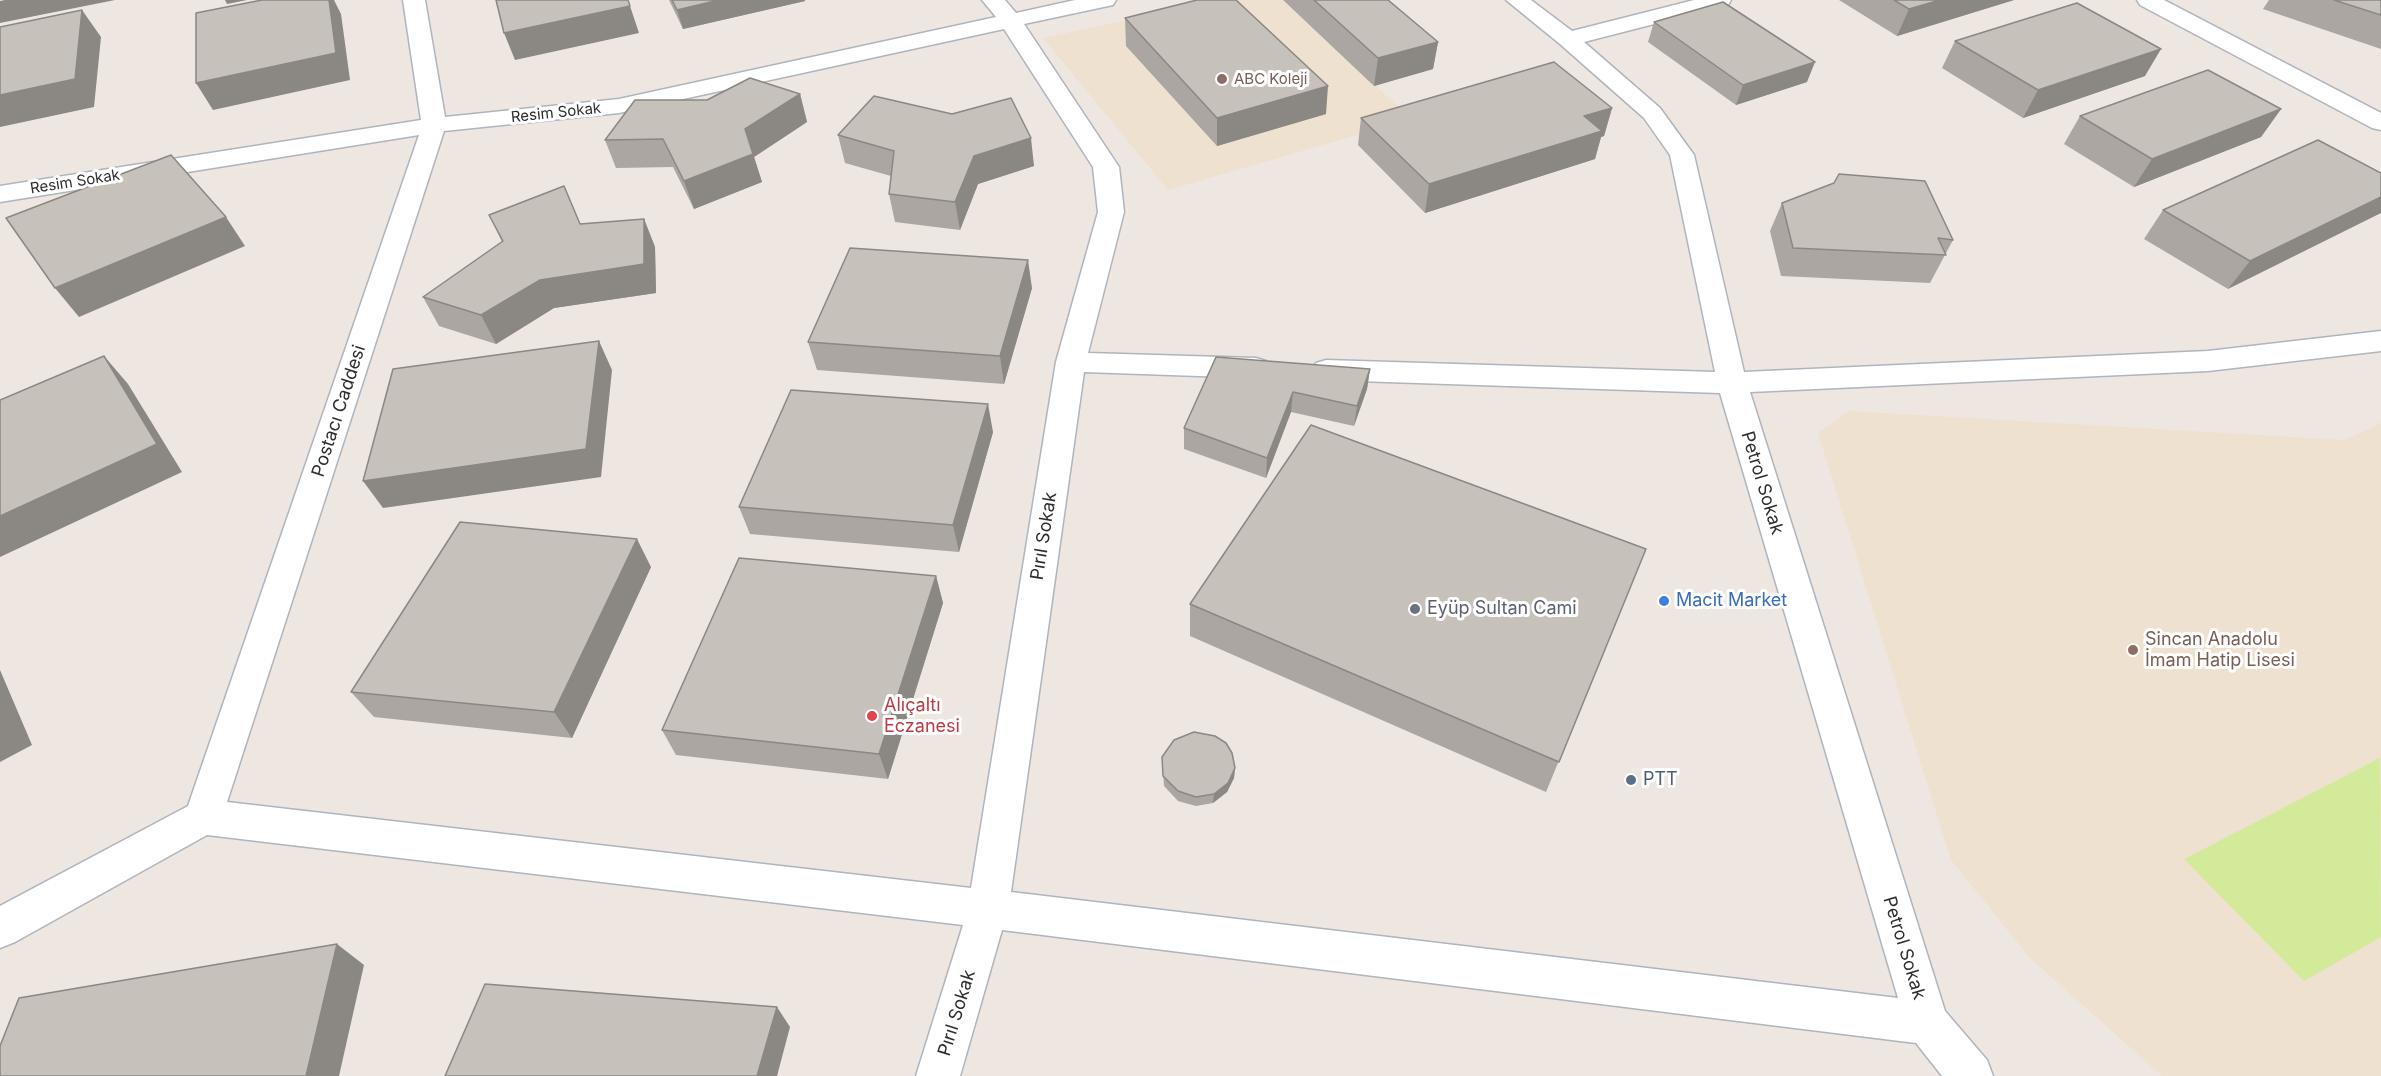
<!DOCTYPE html>
<html>
<head>
<meta charset="utf-8">
<style>
  body { margin:0 }
  canvas { display:block; background:#eee6e0 }
</style>
</head>
<body>
<canvas width="2381" height="1076"></canvas>
<script>
const ctx = document.querySelector('canvas').getContext('2d');
ctx.lineJoin = 'round';
function fill(path, color) {
  ctx.fillStyle = color;
  ctx.fill(path, 'evenodd');
}
function trace(path, color, width, dash) {
  ctx.strokeStyle = color;
  ctx.lineWidth = width;
  ctx.lineCap = dash ? 'butt' : 'round';
  ctx.setLineDash(dash || []);
  ctx.stroke(path);
}
function label(font, color, halo, rows, align = 'center') {
  ctx.font = font + ' Inter,sans-serif';
  ctx.lineWidth = 6;
  ctx.setLineDash([]);
  ctx.textBaseline = 'middle';
  ctx.strokeStyle = halo;
  ctx.fillStyle = color;
  for (const [text, x, y, turn = 0] of rows) {
    ctx.save();
    ctx.translate(x, y);
    ctx.rotate((+turn || 0) * Math.PI / 180);
    ctx.textAlign = isNaN(turn) ? turn : align;
    if (halo) ctx.strokeText(text, 0, 0);
    ctx.fillText(text, 0, 0);
    ctx.restore();
  }
}
const education = new Path2D(`
  M1218 0H1282L1412 119 1168 190 1043 38Z
  M1849 411 2345 440 2381 423V1076H2162L2030 958 1951 860 1818 433Z`);
const pitch = new Path2D(`
  M2380 758 2381 937 2304 981 2184 859Z`);
const street = new Path2D(`
  M403 0H425L445 117 619 99 996 17 982 0H1005L1016 13 1075 0H1116L1113 5 1024 24 1119 167 1124 212 1088 353 1256 358 1266 361 1271 368 1266 375 1256 378 1084 372 1011 892 1898 998 1720 393 1326 380 1316 377 1311 370 1316 363 1326 360 1715 372 1670 155 1644 118 1560 44 1506 0H1531L1572 31 1694 0H1731L1728 5 1584 42 1660 108 1694 155 1744 372 2208 351 2381 331V351L2208 371 1750 392 1945 1011 1987 1060 1993 1076H1942L1916 1043 1002 930 960 1076H916L963 925 207 835 15 942 0 948V906L188 806 419 135 0 202V186L421 120ZM1004 29 1093 167 1098 212 1056 362 971 888 227 802 444 131 619 113Z`);
const secondary = new Path2D(`
  M2137 0H2164L2381 113V130L2372 128 2140 5Z`);
const wall = new Path2D(`
  M669 0H805V1L683 29Z
  M1283 0H1388L1438 42 1433 69 1374 86Z
  M1839 0H2014L1897 36Z
  M2269 0H2381V49L2263 9Z
  M1125 18 1326 114 1217 146 1126 46Z
  M1654 22 1807 82 1736 105 1648 42Z
  M1955 41 2145 76 2023 118 1942 68Z
  M800 94 807 122 754 157 762 182 694 209 673 167 616 168 605 140 707 100Z
  M1612 108 1604 136 1601 137 1595 159 1425 213 1358 145 1361 118Z
  M2281 109 2261 137 2134 187 2064 144 2080 116Z
  M838 135 1034 166 978 184 960 230 895 222 889 194 891 176 845 163Z
  M2381 173 2228 289 2144 239 2163 210Z
  M1782 203 1953 240 1930 283 1781 276 1770 231Z
  M489 215 580 224 644 219 655 247 656 293 554 308 496 344 439 326 423 297 502 242Z
  M1032 288 1004 384 817 370 808 342Z
  M1216 357 1370 369 1367 389 1354 426 1291 412 1266 478 1184 449V428Z
  M993 432 959 552 750 534 739 507Z
  M1646 549 1546 792 1190 636V604Z
  M651 567 572 738 374 717 351 692Z
  M936 576 943 603 888 779 676 755 662 730Z
  M1162 757 1235 768 1234 778 1227 792 1213 803 1196 806 1178 801 1164 786Z`);
const shadedWall = new Path2D(`
  M5 0H115L0 23V1Z
  M225 0H247L227 4Z
  M329 0H334L341 14 350 80 213 110 196 83Z
  M719 0H805V1L683 29 677 10Z
  M1940 0H2014L1897 36 1909 9Z
  M630 6 639 33 515 60 504 33Z
  M82 10 101 37 94 107 0 127V95Z
  M1438 42 1433 69 1374 86 1378 58Z
  M2161 49 2145 76 2023 118 2038 90Z
  M1815 62 1807 82 1736 105 1743 85Z
  M1328 86 1326 114 1217 146V118Z
  M800 94 807 122 754 157 762 182 694 209 684 181 745 129Z
  M1612 108 1604 136 1601 137 1595 159 1425 213 1429 184 1584 116Z
  M2281 109 2261 137 2134 187 2152 159Z
  M1031 138 1034 166 978 184 960 230 955 202 974 156Z
  M2381 197V213L2228 289 2250 261Z
  M226 217 245 246 79 317 55 288Z
  M644 219 655 247 656 293 554 308 496 344 481 315Z
  M1028 260 1032 288 1004 384 1000 356Z
  M599 341 612 370 601 477 383 508 363 481Z
  M104 356 128 384 182 472 0 557V516Z
  M1370 369 1367 389 1354 426 1357 406Z
  M1293 392 1291 412 1266 478 1267 458Z
  M988 404 993 432 959 552 953 525Z
  M637 539 651 567 572 738 554 712Z
  M936 576 943 603 888 779 879 754Z
  M0 670 32 745 0 762Z
  M1235 768 1234 778 1227 792 1213 803 1214 794Z
  M337 944 364 965 339 1076H306Z
  M777 1007 790 1027 777 1076H757Z`);
const building = new Path2D(`
  M262 0H329L336 53 196 83V13Z
  M496 0H628L630 6 504 33Z
  M672 0H719L677 10Z
  M1197 0H1236L1328 86 1217 118 1125 18Z
  M1314 0H1388L1438 42 1378 58Z
  M1894 0H1940L1909 9Z
  M2334 0H2381V15Z
  M1723 2 1815 62 1743 85 1654 22Z
  M2077 3 2161 49 2038 90 1955 41Z
  M82 10 75 79 0 95V27Z
  M1554 62 1612 108 1584 116 1602 131 1429 184 1361 118Z
  M2208 70 2281 109 2152 159 2080 116Z
  M750 78 800 94 745 129 753 154 684 181 663 139 605 140 635 100H707Z
  M874 96 952 114 1011 98 1031 138 974 156 955 202 889 194 894 151 838 135Z
  M2318 140 2381 173V197L2250 261 2163 210Z
  M171 155 226 217 55 288 6 218Z
  M1839 174 1925 181 1953 240 1938 238 1946 255 1793 248 1782 203 1834 183Z
  M564 186 580 224 644 219V264L540 280 481 315 423 297 503 241 489 215Z
  M850 248 1028 260 1000 356 808 342Z
  M599 341 586 449 363 481 393 369Z
  M104 356 157 444 0 516V400Z
  M1216 357 1370 369 1357 406 1293 392 1267 458 1184 428Z
  M791 390 988 404 953 525 739 507Z
  M1311 425 1646 549 1559 762 1190 604Z
  M460 522 637 539 554 712 351 692Z
  M739 558 936 576 879 754 662 730Z
  M1194 732 1215 736 1226 743 1232 753 1235 768 1228 783 1214 794 1196 797 1178 791 1163 776 1162 757 1174 740Z
  M337 944 306 1076H0V1046L19 998Z
  M485 984 777 1007 757 1076H445Z`);
const markers = [
  [1222,79,6,"#8d6e63"],
  [1664,601,6,"#3f7fe0"],
  [1415,609,6,"#6b7280"],
  [2133,650,6,"#8d6e63"],
  [872,716,6,"#e0444e"],
  [1631,780,6,"#5c6f8a"]
];
const farEducationnames = [
  ["ABC Koleji",1234,79]
];
const farStreetnames = [
  ["Resim Sokak",556,113,-6],
  ["Resim Sokak",75,182,-9]
];
const streetNames = [
  ["Postacı Caddesi",339,411,-72],
  ["Petrol Sokak",1762,483,73],
  ["Pırıl Sokak",1044,536,-81],
  ["Petrol Sokak",1904,948,73],
  ["Pırıl Sokak",957,1013,-73]
];
const shopNames = [
  ["Macit Market",1676,601]
];
const worshipNames = [
  ["Eyüp Sultan Cami",1427,609]
];
const educationNames = [
  ["Sincan Anadolu",2145,640],
  ["İmam Hatip Lisesi",2145,661]
];
const healthNames = [
  ["Alıçaltı",884,706],
  ["Eczanesi",884,727]
];
const serviceNames = [
  ["PTT",1643,780]
];
fill(education, '#efe1d0');
fill(pitch, '#d3ea9a');
trace(street, '#b0b4bd', 3);
trace(secondary, '#b0b4bd', 3);
fill(street, '#fff');
fill(secondary, '#fff');
fill(wall, '#aba6a1');
fill(shadedWall, '#8b8783');
fill(building, '#c7c1bb');
trace(building, '#8b8783', 1.5);
for (const [x, y, r, color] of markers) {
  const dot = new Path2D();
  dot.arc(x, y, r, 0, 2 * Math.PI);
  ctx.fillStyle = color;
  ctx.fill(dot);
  trace(dot, '#fff', 2);
}
label('15px', '#785e54', '#fff', farEducationnames, 'left');
label('15px', '#2d2d2d', '#fff', farStreetnames);
label('18px', '#2d2d2d', '#fff', streetNames);
label('18px', '#366cbe', '#fff', shopNames, 'left');
label('18px', '#5b616d', '#fff', worshipNames, 'left');
label('18px', '#785e54', '#fff', educationNames, 'left');
label('18px', '#be3a42', '#fff', healthNames, 'left');
label('18px', '#4e5e75', '#fff', serviceNames, 'left');
</script>
</body>
</html>
